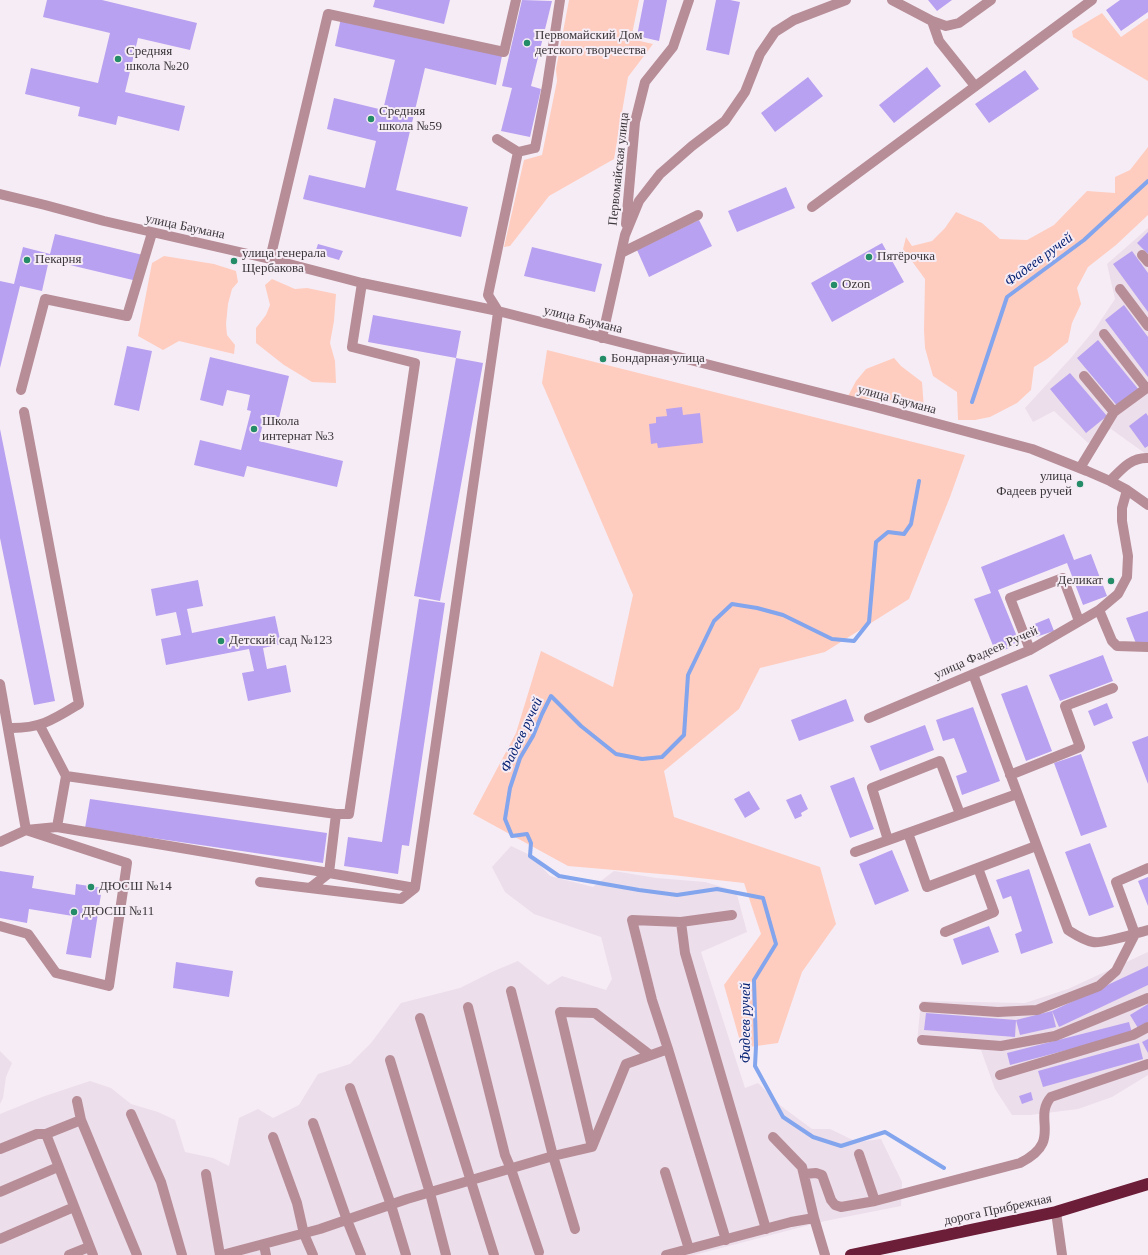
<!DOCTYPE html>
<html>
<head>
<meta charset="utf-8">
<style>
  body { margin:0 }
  canvas { display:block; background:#f6ecf5 }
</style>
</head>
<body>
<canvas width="1148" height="1255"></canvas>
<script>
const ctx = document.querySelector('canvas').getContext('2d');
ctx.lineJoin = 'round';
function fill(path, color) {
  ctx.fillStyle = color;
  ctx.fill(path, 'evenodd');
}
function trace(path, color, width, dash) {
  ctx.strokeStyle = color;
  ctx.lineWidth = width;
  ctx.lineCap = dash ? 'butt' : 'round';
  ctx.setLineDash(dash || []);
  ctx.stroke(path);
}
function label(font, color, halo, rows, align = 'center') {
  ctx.font = font + ' "Times New Roman",serif';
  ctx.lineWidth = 4;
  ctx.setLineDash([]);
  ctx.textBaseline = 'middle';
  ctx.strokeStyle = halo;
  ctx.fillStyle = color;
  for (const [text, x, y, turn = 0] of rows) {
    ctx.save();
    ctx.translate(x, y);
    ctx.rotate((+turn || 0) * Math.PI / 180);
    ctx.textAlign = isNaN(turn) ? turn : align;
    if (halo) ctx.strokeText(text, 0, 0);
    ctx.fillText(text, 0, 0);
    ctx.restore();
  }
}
const built = new Path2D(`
  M1148 228V453L1146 454 1111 429 1088 443 1054 411 1033 422 1025 408 1070 359 1095 329 1115 299 1107 264Z
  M511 846 532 856 550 876 593 887 614 871 656 878 705 882 736 891 747 932 701 952 745 1088 758 1083 781 1106 812 1129H830L857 1142 881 1139 902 1182 901 1206 825 1221 694 1255H0V1114L42 1097 90 1081 111 1088 131 1104 158 1112 175 1120 185 1152 213 1158 229 1166 239 1118 258 1109 273 1118 299 1105 318 1074 350 1064 371 1043 401 1003 460 988 494 971 518 961 548 985 562 976 606 990 612 979 601 937 534 914 505 892 492 867Z
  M1148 952V1075L1112 1097 1078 1109 1030 1115H1012L995 1089 981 1050 917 1042 921 1001 1025 1003 1068 989Z
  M0 1051 12 1063 6 1077 3 1098 0 1104Z`);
const green = new Path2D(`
  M569 0H639L631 39 653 44 628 77 614 159 549 196 510 246 504 247 524 160 542 155 557 81 556 69Z
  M1102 13 1121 37 1148 18V81L1073 37 1072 31Z
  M1148 147V215L1116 245 1088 267 1077 288 1081 304 1072 323 1068 342 1047 359 1034 367 1031 390 1017 403 990 417 975 420H958L957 392 933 376 925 348 924 330 925 279 903 249 906 237 912 246 932 241 945 228 956 212 982 223 1000 239 1027 240 1054 225 1087 191 1115 193V177L1130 170Z
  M164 256 214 264 236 271 238 282 232 289 228 304 226 324 227 335 235 345 234 354 179 341 163 350 138 336 152 263Z
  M272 279 295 289 307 288 336 294 334 321 330 343 335 361 336 383 312 382 284 365 256 343V328L266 315 270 305 265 285Z
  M547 350 965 455 950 497 909 599 825 652 760 668 739 709 664 771 674 817 820 867 836 924 802 972 778 1043 742 1048 724 985 761 934 744 883 672 875 568 866 473 814 516 733 541 651 613 687 633 595 542 383Z
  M894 358 901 366 922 382 924 409 869 399 847 398 856 381 866 369Z`);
const stream = new Path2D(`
  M972 402 1007 297 1084 240 1148 181
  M919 481 911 524 904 534 888 532 876 542 869 622 854 641 832 639 783 615 757 608 732 604 714 621 688 675 684 735 662 757 642 759 616 754 581 726 551 696 542 714 533 736 520 758 510 788 505 819 512 836 527 834 531 843 530 856 559 876 639 890 677 895 717 889 763 898 776 944 754 980 756 1046 755 1066 783 1117 813 1137 841 1146 885 1132 944 1168`);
const building = new Path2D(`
  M47 0H102L197 23 190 50 138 38 125 92 185 106 179 131 118 116 116 125 78 116 80 107 25 94 31 68 98 83 110 33 43 17Z
  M375 0H450L444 24 373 7Z
  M522 0 552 1 531 86 541 89 530 137 501 131 512 88 502 86Z
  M644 0H667L659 41 637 36Z
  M716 0H730L740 2 729 55 706 50Z
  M928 0H952L937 11Z
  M1120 0H1148V12L1121 31 1106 10Z
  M341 18 502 56 496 85 425 68 396 190 468 207 461 237 303 199 309 175 365 188 376 141 327 129 334 98 383 110 395 60 335 46Z
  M927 67 941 86 894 123 879 105Z
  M1025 70 1039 89 989 123 975 104Z
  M808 77 823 96 775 132 761 113Z
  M786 187 795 208 737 232 728 211Z
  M699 220 712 246 649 277 637 250Z
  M1148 232V254L1137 243Z
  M55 234 143 255 137 281 49 260 42 291 20 286 0 368V281L14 284 23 247 50 254Z
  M882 243 904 282 832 322 811 283Z
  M318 244 343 251 339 260 315 253Z
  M532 247 602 264 595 292 524 276Z
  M1132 251 1148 273V312L1113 264Z
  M1124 305 1148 337V377L1105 320Z
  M373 315 461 331 456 358 368 342Z
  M1098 340 1139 390 1119 408 1077 358Z
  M127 346 152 351 139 411 114 405Z
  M210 357 289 376 279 418 265 414 259 441 343 461 337 487 247 466 244 477 194 465 200 440 241 450 251 411 247 410 250 395 227 390 223 406 200 400Z
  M456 358 483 363 440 601 414 596Z
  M1070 373 1107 416 1086 433 1050 389Z
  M682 407 683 415 700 413 703 443 658 448 657 443 651 444 649 424 656 423V417L667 416 666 409Z
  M1146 413 1148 416V446L1145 448 1129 426Z
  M0 429 55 701 34 705 0 538Z
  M1064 534 1074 560 1091 554 1107 596 1083 605 1067 563 998 590 1020 644 996 653 974 599 991 593 981 567Z
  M198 580 203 606 187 609 192 633 275 616 281 644 263 648 267 669 286 665 291 692 248 701 242 673 254 671 249 649 166 665 161 639 181 635 176 612 156 616 151 589Z
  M419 599 445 603 409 846 402 845 398 874 344 866 348 837 382 842Z
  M1148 611V642L1137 646 1126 618Z
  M1049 618 1054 631 1036 637 1032 625Z
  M1103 655 1113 681 1060 701 1049 675Z
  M1027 685 1052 751 1026 761 1001 694Z
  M846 699 854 721 799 741 791 720Z
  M1107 703 1113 718 1094 726 1088 711Z
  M973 707 1000 781 962 795 956 776 967 772 954 738 943 741 936 720Z
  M925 725 934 750 880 771 870 746Z
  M1148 736V784L1132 742Z
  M1081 754 1107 827 1081 836 1054 763Z
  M854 777 874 829 850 838 830 786Z
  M749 791 760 809 745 818 734 799Z
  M801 794 808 809 801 813 802 816 795 819 786 800Z
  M90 799 327 833 323 863 85 828Z
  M1090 843 1114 907 1089 916 1065 852Z
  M892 850 909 891 875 905 859 864Z
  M1029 869 1053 943 1021 954 1015 934 1022 931 1011 896 1003 899 996 880Z
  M0 871 34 876 32 888 75 895 76 884 102 888 91 958 66 954 73 916 29 909 27 923 0 918Z
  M1148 877V906L1138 881Z
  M989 926 999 952 962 965 953 939Z
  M176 962 233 971 229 997 173 988Z
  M1148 966V985L1059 1027 1052 1011Z
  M1148 1004V1022L1138 1028 1130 1015Z
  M1052 1011 1056 1027 1020 1035 1016 1020Z
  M926 1013 1016 1020 1015 1037 924 1030Z
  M1129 1022 1132 1033 1010 1065 1007 1053Z
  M1148 1039V1053L1142 1042Z
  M1139 1043 1143 1059 1043 1087 1038 1071Z
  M1031 1092 1033 1100 1022 1104 1019 1096Z`);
const minor = new Path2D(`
  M892 0 932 21 946 26 959 23 991 0
  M932 21 939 41 975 86
  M497 139 518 152 535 148 547 86 560 0
  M0 194 45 205 104 221 270 259 362 283 498 311 875 407 1032 449 1087 471 1110 481 1127 490 1148 505
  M812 207 1092 0
  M626 224 635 122 645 82 673 47 689 0
  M621 253 698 215
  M1142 255 1148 262
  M270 259 328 14 504 52 516 0
  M1120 289 1148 326
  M1104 334 1146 388
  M602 338 625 235 639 201 660 174 692 146 725 121 745 92 760 54 775 32 794 20 846 0
  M1084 376 1114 412
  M21 390 45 299 127 316 152 233
  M1080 468 1114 412 1148 387
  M1110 481C1121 470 1131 457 1148 458
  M1099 610 1112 641 1117 646 1148 647
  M1030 650 1010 598 1063 578 1079 621
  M973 674 1068 930C1076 935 1083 940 1093 942 1104 944 1136 933 1148 930
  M0 684 26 830 127 863 109 986 56 973 28 934 0 926
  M869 718 1030 650 1099 610 1118 594 1127 577 1128 556 1122 521V508L1127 490
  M40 726 66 776 336 814
  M8 728C40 729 53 720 79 704L24 412
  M1010 775 1080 747 1065 706 1113 688
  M66 776 57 827 329 873 415 888
  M908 833 927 887 1036 846
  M888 840 872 788 940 761 960 814
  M0 842 26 830 57 827
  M855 852 1017 794
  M260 882 401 899 415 888 497 320 498 311 488 295 518 152
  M310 888 329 873 336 814H349L415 363 352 347 362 283
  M732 915 681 922 685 953 766 1229
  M945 932 994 912 978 868
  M511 991 553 1156 575 1229
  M468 1007 505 1155 511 1169 539 1252
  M924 1007 998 1012 1037 1010 1099 986 1116 971 1135 934 1116 882 1148 868
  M420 1018 494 1255
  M922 1040 1001 1046 1055 1036 1148 998
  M668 1049 652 1000 632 920 681 922
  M390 1060 430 1193 446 1255
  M1000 1075 1133 1035 1148 1027
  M350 1088 391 1205 406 1255
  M77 1101 81 1120 137 1255
  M131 1114 161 1182 182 1255
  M81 1120 46 1134 93 1255
  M313 1123 347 1220 361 1255
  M273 1137 297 1203 304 1234 313 1255
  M592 1147 560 1012 595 1013 650 1055
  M0 1149 37 1134H46
  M859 1154 875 1201
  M665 1172 689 1249
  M206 1174 220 1255
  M804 1174 816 1173 822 1175 831 1200 835 1205 841 1207 875 1201 1020 1163C1064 1141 1032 1119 1051 1097L1148 1064
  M0 1192 58 1167
  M1056 1212 1062 1255
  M814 1218 825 1255
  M0 1239 74 1207
  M264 1245 266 1255
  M69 1255 89 1247
  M222 1255 320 1229 407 1199 553 1156 592 1147 626 1064 668 1049 726 1240
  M666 1255 791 1222 814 1218 802 1167 773 1137`);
const highway = new Path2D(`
  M851 1255 1056 1212 1148 1184`);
const markers = [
  [527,43,4,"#258c68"],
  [118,59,4,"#258c68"],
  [371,119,4,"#258c68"],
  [869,257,4,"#258c68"],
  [27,260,4,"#258c68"],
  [234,261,4,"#258c68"],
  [834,285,4,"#258c68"],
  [603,359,4,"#258c68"],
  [254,429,4,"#258c68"],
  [1080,484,4,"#258c68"],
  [1111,581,4,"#258c68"],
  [221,641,4,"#258c68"],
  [91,887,4,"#258c68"],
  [74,912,4,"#258c68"]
];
const poiNames = [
  ["Первомайский Дом",535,36],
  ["детского творчества",535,51],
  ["Средняя",126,52],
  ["школа №20",126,67],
  ["Средняя",379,112],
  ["школа №59",379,127],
  ["улица генерала",242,254],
  ["Щербакова",242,269],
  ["Пятёрочка",877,257],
  ["Пекарня",35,260],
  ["Ozon",842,285],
  ["Бондарная улица",611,359],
  ["Школа",262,422],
  ["интернат №3",262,437],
  ["улица",1072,477,"right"],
  ["Фадеев ручей",1072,492,"right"],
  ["Деликат",1103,581,"right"],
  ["Детский сад №123",229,641],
  ["ДЮСШ №14",99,887],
  ["ДЮСШ №11",82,912]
];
const streetNames = [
  ["Первомайская улица",619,169,-84],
  ["улица Баумана",185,227,12],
  ["улица Баумана",583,320,14],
  ["улица Баумана",897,400,15],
  ["улица Фадеев Ручей",986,653,-24],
  ["дорога Прибрежная",998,1210,-12]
];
const waterNames = [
  ["Фадеев ручей",1039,260,-36],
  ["Фадеев ручей",522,735,-65],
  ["Фадеев ручей",746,1023,-90]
];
fill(built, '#eddeeb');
fill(green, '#ffcdbf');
trace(stream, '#82a5ee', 4);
fill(building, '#b9a1f1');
trace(minor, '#b78e98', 10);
trace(highway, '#6c1d38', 12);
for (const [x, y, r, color] of markers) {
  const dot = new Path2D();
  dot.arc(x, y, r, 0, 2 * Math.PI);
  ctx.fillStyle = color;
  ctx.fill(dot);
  trace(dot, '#f6ecf5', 1.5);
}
label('13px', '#3b373a', '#f6ecf5', poiNames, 'left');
label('13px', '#3b373a', '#f6ecf5', streetNames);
label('italic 14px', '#052173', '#f6ecf5', waterNames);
</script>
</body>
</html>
